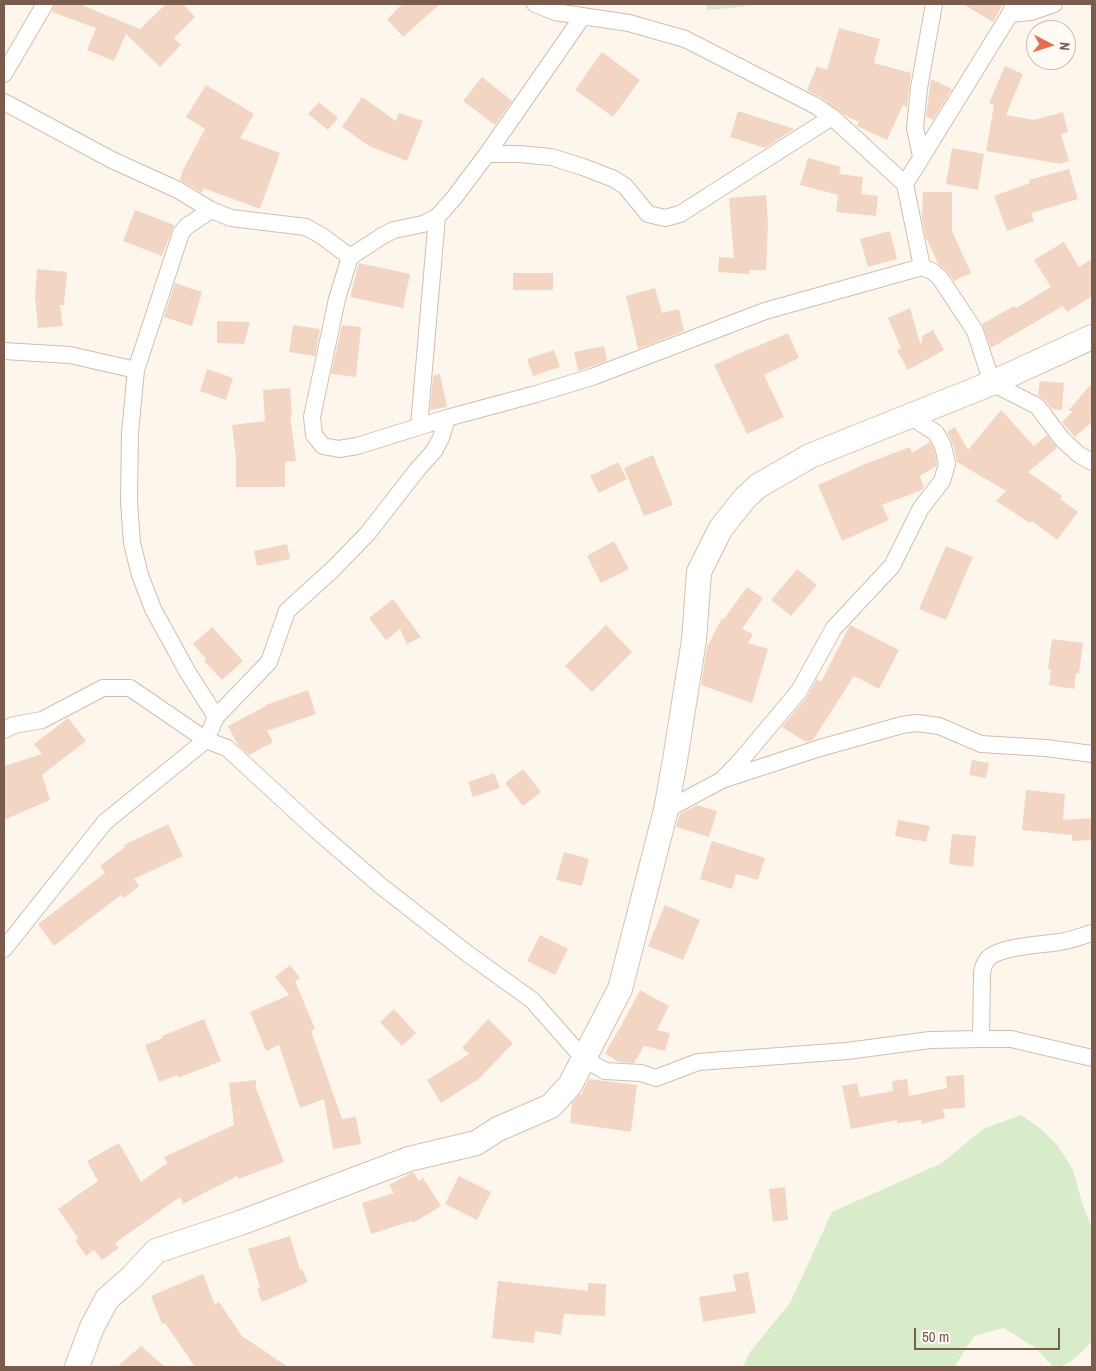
<!DOCTYPE html>
<html>
<head>
<meta charset="utf-8">
<style>
  body { margin:0 }
  #map { position:relative; width:1096px; height:1371px; overflow:hidden; background:#fdf6ec; font-family:"Archivo Narrow",sans-serif }
  canvas { display:block }
  .frame { position:absolute; inset:0; border:5px solid #7a5c4d; pointer-events:none }
  .north { position:absolute; left:1026px; top:20px; width:50px; height:50px; box-sizing:border-box; background:#fffaf3; border:1px solid #cabbb1; border-radius:50%; rotate:95deg; font-size:14px; font-weight:700; line-height:20px; text-align:center; color:#7a5c4d }
  .north::after { content:''; display:block; margin:auto; width:18px; height:22px; background:#e76f51; clip-path:polygon(50% 0,100% 100%,50% 72%,0 100%) }
  .scale { position:absolute; left:914px; top:1328px; width:146px; height:22px; box-sizing:border-box; border:2px solid #7a5c4d; border-top:0; padding-left:6px; font-size:15px; line-height:18px; white-space:nowrap; color:#7a5c4d; -webkit-text-stroke:4px #fffaf3; paint-order:stroke }
</style>
</head>
<body>
<div id="map">
<canvas width="1096" height="1371"></canvas>
<div class="frame"></div>
<div class="north">N</div>
<div class="scale">50 m</div>
</div>
<script>
const ctx = document.querySelector('canvas').getContext('2d');
ctx.lineJoin = 'round';
function fill(path, color) {
  ctx.fillStyle = color;
  ctx.fill(path, 'evenodd');
}
function trace(path, color, width, dash) {
  ctx.strokeStyle = color;
  ctx.lineWidth = width;
  ctx.lineCap = dash ? 'butt' : 'round';
  ctx.setLineDash(dash || []);
  ctx.stroke(path);
}
const green = new Path2D(`
  M706 4H749L742 7 707 10Z
  M1021 1115 1041 1129 1058 1146 1073 1170 1082 1203 1092 1228V1341C1081 1353 1069 1367 1053 1367L1037 1349 1004 1328 974 1336 954 1367H743L750 1352 790 1303 832 1212 942 1163 983 1129Z`);
const building = new Path2D(`
  M55 4H79L140 29 166 4H183L195 17 174 38 181 45 160 67 126 34 114 61 87 50 96 28 52 12Z
  M403 4H440L403 37 387 19Z
  M963 4H1003L993 22Z
  M839 28 880 39 874 63 911 73 907 107 903 105 887 140 857 126 859 122 846 116 822 98 807 90 817 66 827 70Z
  M602 52 640 80 613 117 575 90Z
  M1005 66 1023 74 1006 115 1034 120 1063 112 1068 132 1061 134 1069 161 1060 164 986 151 994 105 989 103Z
  M482 77 512 101 495 125 463 101Z
  M931 79 952 89 933 120 926 116Z
  M206 85 254 114 240 138 280 153 260 209 203 188 202 193 180 180 183 170 205 129 186 117Z
  M362 97 396 121 399 113 423 121 407 161 369 146 342 127Z
  M319 102 338 118 328 130 308 114Z
  M738 111 794 129 765 148 730 137Z
  M952 148 984 154 978 190 946 184Z
  M808 158 841 167 839 174 863 177 861 194 878 196 876 216 836 212 838 195 800 185Z
  M1069 169 1078 199 1031 213 1034 221 1007 231 994 196 1030 183 1029 180Z
  M923 192H952V231L971 273 954 281 947 271 938 263 926 238 922 219Z
  M766 195 768 223 766 270H749V274L718 272 719 257 734 258 729 198Z
  M135 210 174 225 162 256 123 241Z
  M890 231 897 259 868 267 860 239Z
  M1064 242 1079 267 1092 259V296L1067 312 1063 306 991 348 982 324 1014 306 1016 308 1051 287 1034 260Z
  M359 263 410 274 403 308 350 297Z
  M37 269 67 272 64 305H60L63 326 38 328 35 298Z
  M513 273H553V290H513Z
  M175 283 202 292 192 326 164 317Z
  M655 288 662 313 679 309 684 331 638 349 626 296Z
  M910 308 920 343H922V336L933 330 944 350 908 370 897 350 901 348 888 318Z
  M217 321 250 322 244 344 217 343Z
  M293 325 320 329 315 356 289 352Z
  M342 325 361 327 356 377 331 374Z
  M788 333 799 358 764 375 784 417 747 434 714 365 751 348V349Z
  M604 346 607 361 578 371 574 352Z
  M554 350 560 367 533 376 527 359Z
  M207 369 233 378 226 400 200 391Z
  M440 374 447 407 430 410 433 376Z
  M1040 381 1064 383 1062 410 1052 409 1045 400 1038 395Z
  M1092 383V422L1075 437 1062 422 1073 411H1068Z
  M290 388 292 415H290L296 461 285 462V487H236V458L232 425 265 421 263 390Z
  M1001 410 1034 446 1047 435 1057 448 1028 472 1062 496 1060 499 1078 512 1057 540 1032 521 1030 523 996 501 1006 491 957 462 953 444 947 432 955 427 968 450Z
  M930 442 934 450 937 464 936 466 920 476 924 488 922 490 882 505 889 520 842 541 818 485 865 464 910 447 912 453Z
  M653 455 673 505 644 516 624 468Z
  M618 462 627 479 599 493 590 476Z
  M614 541 629 569 601 583 587 556Z
  M287 544 290 559 257 566 254 551Z
  M946 546 973 557 946 620 919 609Z
  M797 569 817 585 791 616 771 600Z
  M747 587 763 598 742 629 753 634 748 643 768 649 752 703 701 685 707 647 722 618 724 619Z
  M393 599 421 637 407 644 400 629 386 640 369 618Z
  M606 625 632 652 592 692 565 666Z
  M850 625 899 650 879 689 854 676 813 740 806 742 782 727 807 697 817 679 821 682Z
  M212 627 243 661 222 680 204 661 206 659 193 644Z
  M1052 639 1083 643 1079 673H1076L1074 689 1049 685 1051 670 1048 669Z
  M308 690 316 714 267 731 273 742 249 755 238 745 228 726 266 706V705Z
  M68 718 86 741 42 775 50 800 4 820V766L42 754 34 744Z
  M972 760 989 763 986 778 969 775Z
  M523 769 541 792 523 806 505 783Z
  M494 773 500 788 473 797 468 782Z
  M1026 790 1065 794 1063 820 1092 818V840L1072 841V835L1022 830Z
  M697 805 717 811 709 837 676 827 680 814Z
  M898 820 930 826 926 842 895 836Z
  M168 824 183 856 134 879 139 886 124 898 121 895 54 946 38 924 105 873 100 866 125 847 124 845Z
  M952 834 976 836 973 867 949 864Z
  M712 841 765 858 758 880 736 874 732 889 700 879Z
  M564 852 589 859 582 886 556 880Z
  M665 905 700 920 683 960 648 946Z
  M540 935 568 949 555 975 527 961Z
  M290 965 300 978 295 981 315 1029 311 1031 342 1119 356 1117 361 1144 333 1149 324 1099 300 1108 279 1045 266 1051 250 1012 289 995 275 977Z
  M640 990 669 1006 657 1030 670 1033 665 1051 644 1046 634 1063 618 1062 605 1053 621 1026Z
  M394 1009 416 1033 402 1046 380 1022Z
  M204 1019 221 1061 178 1078 177 1075 159 1082 145 1045 163 1038 162 1036Z
  M488 1019 513 1043 480 1078 441 1103 427 1080 469 1054 462 1048Z
  M964 1075 965 1108 943 1109 945 1118 922 1124 921 1120 897 1123V1120L851 1129 842 1086 857 1083 860 1097 893 1091 892 1081 907 1079 909 1096 947 1088 946 1076Z
  M589 1079 637 1085 631 1132 570 1123 572 1103 580 1094 582 1095 583 1090Z
  M256 1080V1088L284 1162 238 1179 237 1176 183 1204 180 1197 115 1243 119 1248 102 1260 94 1250 86 1256 75 1240 78 1238 58 1209 98 1181 87 1161 119 1143 141 1182 167 1163 164 1157 234 1125 229 1083Z
  M413 1172 419 1181 423 1178 441 1206 413 1223 412 1221 371 1234 362 1203 394 1193 389 1185Z
  M459 1176 491 1192 477 1220 445 1204Z
  M785 1187 788 1220 773 1222 769 1189Z
  M290 1236 300 1270 302 1269 308 1282 262 1302 257 1289 260 1287 248 1249Z
  M748 1272 756 1313 703 1322 699 1297 736 1291 733 1275Z
  M203 1274 215 1305 219 1302 242 1336 288 1367H195L165 1323 162 1324 151 1296Z
  M498 1281 588 1291V1283L606 1284 605 1316 564 1314 561 1335 535 1331 534 1343 492 1338Z
  M141 1346 165 1367H117Z`);
const street = new Path2D(`
  M535 4 555 12 629 23 685 39 816 106 832 117 905 184 922 267
  M1010 14 1031 12 1054 4
  M583 16 487 154 454 198 437 217 423 224 394 230 382 236 350 257 337 299 312 417 314 435 323 446 339 449 357 446 447 418 536 394 592 377 765 311 922 267 932 271 940 278 975 331 992 383 1037 406 1062 439 1078 454 1092 462
  M4 74 45 4
  M4 102 112 160 178 190 211 210 231 218 306 227 322 236 350 257
  M487 154H519L551 157 583 167 614 179 625 186 648 214 665 218 680 214 832 117
  M921 156 915 128 919 88 934 4
  M905 184 1010 14 1014 4
  M211 210 187 226 181 233 136 370 130 433 129 502 132 543 140 575 153 609 187 671 216 717
  M4 351 70 355 136 370
  M419 426 437 217
  M4 730 14 725 42 720 103 688H130L206 740 227 748 315 829 381 886 468 954 532 1000 583 1058 605 1071 641 1073 656 1078 698 1062 847 1051 930 1040 981 1039H1011L1092 1058
  M722 780 742 759 799 691 834 628 892 566 921 508 942 481 947 464 943 446 936 433 910 416
  M666 810 722 780 820 748 902 725 917 723 939 726 981 744 1046 748 1092 754
  M4 949 105 822 206 740 216 717 269 662 287 611 333 569 368 533 417 470 434 451 441 438 447 418
  M981 1039 982 973C983 966 985 960 991 956 1007 946 1040 945 1059 942 1070 941 1081 936 1092 933`);
const secondary = new Path2D(`
  M77 1367 92 1327 107 1299 132 1277 156 1251 240 1223 409 1159 476 1143 498 1129 551 1106 570 1085 620 989 666 810 675 760 694 640 699 572 721 528 745 498 758 486 810 456 992 383 1092 337`);
fill(green, '#d8ecc9');
fill(building, '#f3d5c3');
trace(street, '#d1beb0', 18);
trace(secondary, '#d6c0b0', 26);
trace(street, '#fff', 16);
trace(secondary, '#fff', 24);
</script>
</body>
</html>
